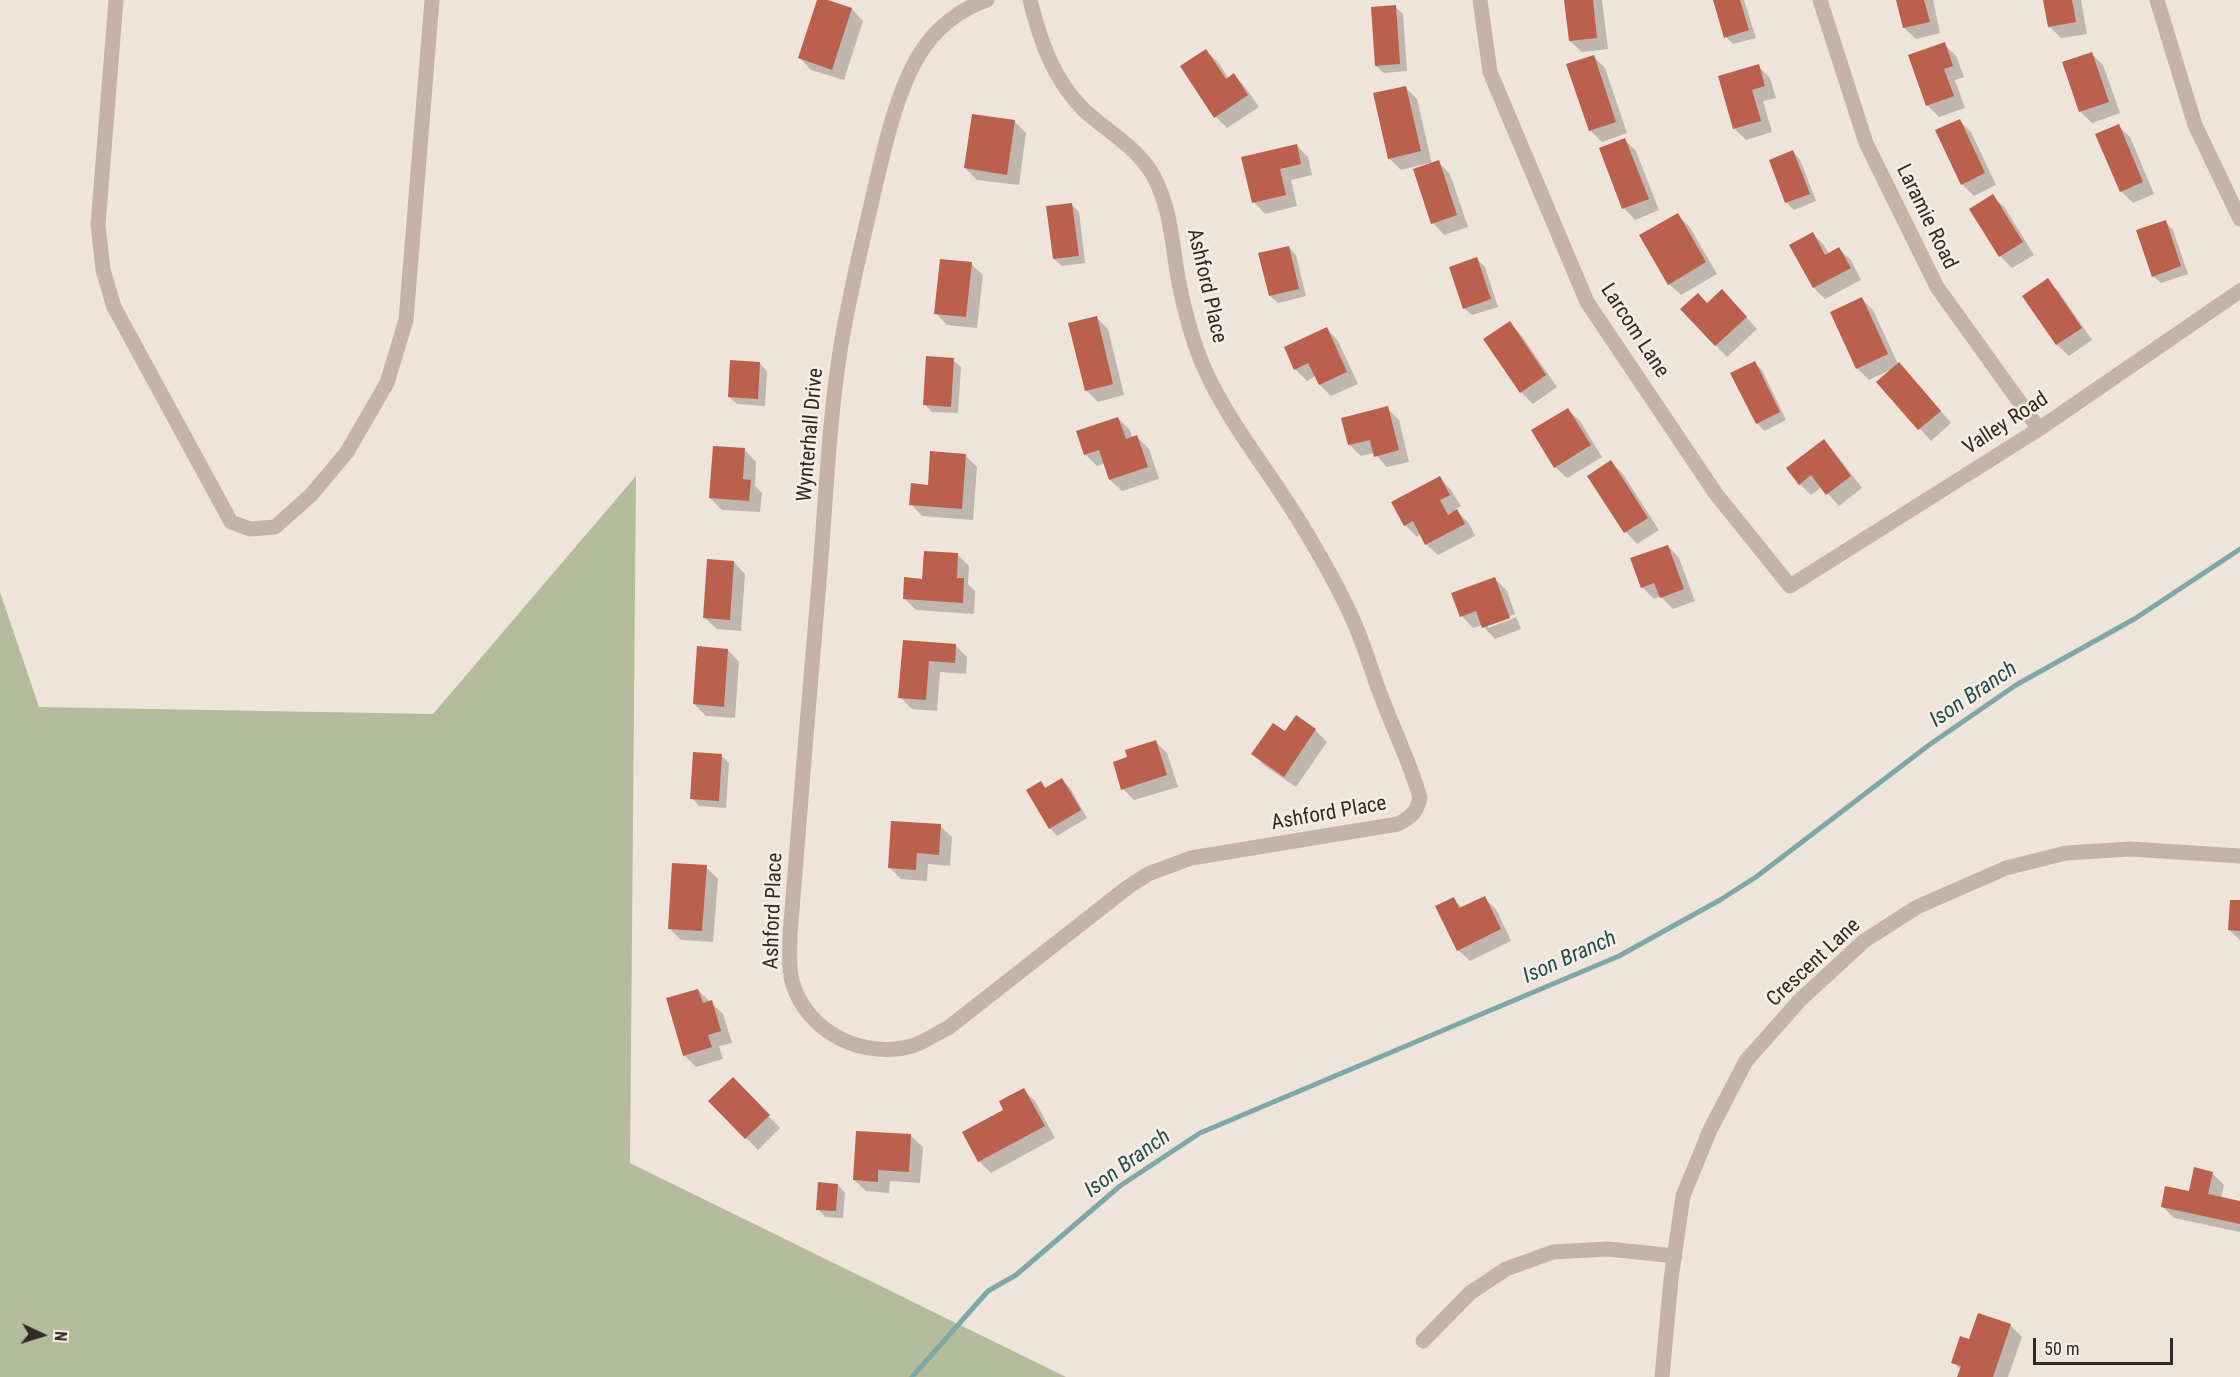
<!DOCTYPE html>
<html>
<head>
<meta charset="utf-8">
<style>
  body { margin:0 }
  #map { position:relative; width:2240px; height:1377px; overflow:hidden; background:#efe4da; font-family:"Roboto Condensed",sans-serif }
  canvas { display:block }
  .north { position:absolute; left:12px; top:1305px; width:60px; height:60px; -webkit-text-stroke:4px #f7eee6; paint-order:stroke; rotate:94deg; font-size:16px; font-weight:700; line-height:24px; text-align:center; color:#332a27 }
  .north::after { content:''; display:block; margin:auto; width:21px; height:27px; background:#332a27; clip-path:polygon(50% 0,100% 100%,50% 72%,0 100%) }
  .scale { position:absolute; left:2033px; top:1338px; width:140px; height:27px; box-sizing:border-box; border:3px solid #332a27; border-top:0; padding-left:8px; font-size:18px; line-height:21px; white-space:nowrap; color:#332a27; -webkit-text-stroke:4px #f7eee6; paint-order:stroke }
</style>
</head>
<body>
<div id="map">
<canvas width="2240" height="1377"></canvas>
<div class="north">N</div>
<div class="scale">50 m</div>
</div>
<script>
const ctx = document.querySelector('canvas').getContext('2d');
ctx.lineJoin = 'round';
function fill(path, color) {
  ctx.fillStyle = color;
  ctx.fill(path, 'evenodd');
}
function trace(path, color, width, dash) {
  ctx.strokeStyle = color;
  ctx.lineWidth = width;
  ctx.lineCap = dash ? 'butt' : 'round';
  ctx.setLineDash(dash || []);
  ctx.stroke(path);
}
function label(font, color, halo, rows, align = 'center') {
  ctx.font = font + ' "Roboto Condensed",sans-serif';
  ctx.lineWidth = 5;
  ctx.setLineDash([]);
  ctx.textBaseline = 'middle';
  ctx.strokeStyle = halo;
  ctx.fillStyle = color;
  for (const [text, x, y, turn = 0] of rows) {
    ctx.save();
    ctx.translate(x, y);
    ctx.rotate((+turn || 0) * Math.PI / 180);
    ctx.textAlign = isNaN(turn) ? turn : align;
    if (halo) ctx.strokeText(text, 0, 0);
    ctx.fillText(text, 0, 0);
    ctx.restore();
  }
}
const green = new Path2D(`
  M636 476 630 1163 1066 1377H0V592L39 707 433 714Z`);
const shadow = new Path2D(`
  M818 0 852 9 863 21 844 80 811 70 800 58Z
  M1565 0H1602L1608 49 1582 52 1570 41Z
  M1714 0H1744L1756 38 1733 44 1726 37Z
  M1898 0H1933L1940 33 1916 39 1904 28Z
  M2045 0H2081L2087 34 2061 38 2049 26Z
  M1395 7 1403 14 1407 71 1384 73 1376 66Z
  M1944 44 1956 56 1964 77 1955 80 1965 108 1939 117 1927 105Z
  M1206 51 1218 62 1229 79 1234 75 1245 87 1259 107 1227 128 1216 117Z
  M2091 53 2103 65 2120 113 2092 123 2080 111Z
  M1593 56 1605 68 1627 133 1602 142 1590 130Z
  M1758 66 1770 78 1776 98 1763 101 1772 132 1746 140 1734 128Z
  M1405 87 1417 99 1432 164 1438 162 1450 174 1468 227 1444 235 1433 223 1429 163 1401 170 1389 158Z
  M1959 120 1971 132 1996 185 1974 196 1962 184Z
  M1014 121 1026 133 1019 185 977 180 965 168Z
  M2118 126 2130 137 2154 194 2133 203 2121 191Z
  M1625 140 1636 151 1659 210 1635 220 1624 208Z
  M1296 145 1308 157 1312 175 1291 180 1297 206 1265 214 1254 202Z
  M1793 152 1800 160 1816 201 1794 210 1786 202Z
  M1993 196 2005 208 2034 255 2012 268 2000 256Z
  M1072 205 1079 212 1085 263 1062 266 1054 259Z
  M1677 215 1689 226 1717 274 1681 295 1669 284Z
  M2165 222 2173 230 2188 274 2161 283 2153 276Z
  M1813 234 1824 245 1829 254 1839 249 1851 260 1861 280 1825 299 1814 288Z
  M1289 247 1296 255 1306 296 1278 303 1270 296Z
  M1477 259 1485 267 1498 307 1472 315 1464 308Z
  M971 264 983 275 977 328 947 325 936 313Z
  M2047 280 2059 292 2092 340 2069 356 2057 345 2024 296Z
  M1862 299 1873 310 1898 364 1910 375 1951 423 1931 441 1878 382 1890 370 1869 380 1857 368Z
  M1733 303 1757 329 1727 357 1682 309Z
  M1096 317 1108 329 1124 395 1098 402 1086 390Z
  M1510 323 1521 335 1557 387 1533 404 1521 392Z
  M1327 329 1338 341 1358 384 1331 396 1320 385 1316 376 1307 381 1295 369Z
  M953 360 961 367 958 413 932 412 924 404Z
  M1754 363 1762 370 1786 420 1764 431 1757 423Z
  M760 364 767 371 765 406 737 404 729 397Z
  M1387 408 1399 420 1409 462 1387 467 1374 453 1361 456 1349 444Z
  M1568 410 1580 421 1602 457 1567 478 1555 467Z
  M1118 418 1130 430 1133 439 1137 437 1149 449 1159 479 1122 491 1110 480 1105 463 1097 466 1085 454Z
  M1824 441 1835 453 1862 488 1839 506 1822 487 1811 495 1800 484Z
  M745 450 756 462 755 486 762 493 760 512 722 510 710 498Z
  M966 456 977 467 973 520 922 516 911 504Z
  M1611 462 1623 474 1659 530 1637 544 1626 532 1589 476Z
  M1440 478 1451 490 1461 506 1455 509 1469 523 1475 536 1438 555 1426 544 1421 534 1417 537 1405 525Z
  M1668 546 1679 558 1695 601 1673 609 1660 596 1654 599 1642 587Z
  M958 555 969 566 968 584 975 591 974 614 916 610 904 598Z
  M734 562 745 574 741 631 717 629 705 618Z
  M1495 579 1507 591 1515 614 1488 625V628L1516 617 1521 629 1495 639 1482 625 1473 628 1462 616Z
  M904 642 956 646 967 657 966 674 940 672 937 711 912 709 900 697Z
  M728 650 739 662 735 718 706 716 694 704Z
  M1296 717 1315 730 1327 742 1296 787 1265 766 1253 754 1285 734Z
  M1156 742 1167 753 1178 787 1134 800 1123 789 1129 758Z
  M722 756 729 763 726 808 699 806 692 798Z
  M1062 780 1070 788 1087 818 1057 836 1050 828 1041 783 1047 789Z
  M940 826 952 837 950 866 928 864 927 881 901 879 890 868Z
  M706 867 718 879 713 942 681 940 669 928Z
  M1484 898 1496 909 1511 941 1470 961 1458 950 1453 899 1463 908Z
  M2240 902V940L2229 930Z
  M698 990 723 1014 732 1043 719 1046 723 1059 696 1067 684 1055Z
  M733 1079 780 1128 758 1150 710 1101Z
  M1023 1090 1035 1101 1055 1138 991 1173 979 1161 964 1133 1005 1110Z
  M911 1136 923 1147 920 1183 890 1181 889 1193 866 1191 854 1180Z
  M2212 1173 2224 1185 2221 1198 2240 1203V1232L2174 1218 2162 1206 2190 1192Z
  M838 1185 845 1193 843 1218 825 1217 818 1209Z
  M2010 1325 2022 1337 2008 1377H1959L1961 1370 1953 1362 1970 1341Z`);
const stream = new Path2D(`
  M912 1377 988 1291 1016 1275 1120 1186 1200 1133 1619 956 1720 900 1756 877 1929 745 2016 685 2136 618 2240 549`);
const building = new Path2D(`
  M817 0H828L852 8 832 70 798 58Z
  M1564 0H1593L1597 38 1569 41Z
  M1713 0H1740L1749 30 1724 38Z
  M1896 0H1924L1930 22 1903 28Z
  M2043 0H2072L2076 22 2048 27Z
  M1396 5 1400 64 1375 66 1371 7Z
  M1945 42 1953 66 1944 69 1954 96 1926 106 1908 55Z
  M1206 49 1226 79 1234 73 1248 95 1214 118 1180 66Z
  M2092 52 2109 102 2079 112 2062 62Z
  M1594 55 1616 122 1589 131 1566 64Z
  M1759 64 1765 86 1752 90 1761 121 1733 129 1718 76Z
  M1406 86 1421 151 1388 159 1373 93Z
  M972 114 1015 120 1007 175 964 168Z
  M1960 119 1985 173 1961 185 1935 130Z
  M2119 124 2143 182 2120 192 2095 134Z
  M1625 138 1649 199 1622 209 1599 148Z
  M1297 144 1301 164 1280 169 1286 195 1252 203 1241 157Z
  M1793 150 1810 194 1785 203 1769 160Z
  M1439 160 1457 215 1431 224 1413 169Z
  M1993 194 2023 242 1999 257 1969 209Z
  M1072 203 1079 256 1053 259 1046 206Z
  M1678 213 1706 262 1668 285 1639 235Z
  M2166 220 2181 266 2152 277 2136 230Z
  M1813 232 1825 255 1839 247 1851 268 1813 288 1789 245Z
  M1289 246 1299 289 1269 296 1258 253Z
  M1477 257 1491 299 1463 309 1449 267Z
  M940 259 972 262 966 317 934 314Z
  M2048 278 2082 328 2056 345 2022 296Z
  M1722 289 1747 317 1715 346 1680 309 1698 293 1707 303Z
  M1862 297 1888 354 1856 369 1830 312Z
  M1097 316 1113 384 1085 391 1068 323Z
  M1510 321 1546 375 1520 393 1483 339Z
  M1327 327 1347 372 1319 385 1308 363 1294 370 1284 347Z
  M926 356 954 358 951 407 923 405Z
  M730 360 760 362 758 399 728 397Z
  M1755 361 1780 412 1756 424 1730 373Z
  M1899 362 1941 411 1918 430 1876 382Z
  M1388 406 1399 450 1374 457 1370 440 1348 445 1341 418Z
  M1568 408 1591 445 1554 468 1531 430Z
  M1118 417 1126 439 1137 435 1148 467 1109 480 1099 450 1084 455 1076 431Z
  M1824 439 1851 476 1826 495 1811 475 1799 485 1786 468Z
  M713 446 745 448 743 479 751 480 749 501 709 498Z
  M930 451 966 454 962 509 909 505 911 483 928 485Z
  M1611 460 1648 518 1624 533 1587 476Z
  M1440 476 1450 495 1440 500 1448 515 1457 509 1465 524 1425 545 1413 521 1404 526 1391 502Z
  M1668 545 1684 589 1660 598 1654 583 1641 588 1630 558Z
  M924 551 958 553 957 578H964L963 603 903 599 904 577 922 579Z
  M707 559 734 561 730 620 703 618Z
  M1495 577 1510 618 1482 628 1476 611 1460 617 1451 593Z
  M903 640 956 644 955 663 929 661 926 700 898 698Z
  M697 646 728 649 724 707 693 704Z
  M1296 715 1316 729 1284 777 1251 754 1273 723 1285 731Z
  M1156 740 1167 775 1121 790 1113 762 1127 757 1125 750Z
  M693 752 722 754 719 801 690 799Z
  M1062 778 1081 810 1049 829 1026 790 1041 781 1045 788Z
  M891 821 941 824 939 855 917 853 916 870 888 868Z
  M672 863 707 865 702 931 668 929Z
  M1485 896 1501 929 1457 951 1435 906 1454 897 1459 908Z
  M2230 900H2240V931L2228 930Z
  M698 989 703 1003 712 1000 721 1031 708 1035 712 1047 683 1056 666 998Z
  M733 1077 770 1115 745 1139 708 1101Z
  M1024 1088 1045 1126 978 1162 962 1132 1003 1110 999 1101Z
  M856 1131 911 1134 909 1172 878 1170V1182L853 1180Z
  M2194 1167 2213 1172 2208 1194 2240 1201V1224L2161 1207 2165 1186 2189 1191Z
  M818 1182 838 1184 836 1211 816 1210Z
  M1978 1313 2011 1324 1993 1377H1957L1961 1366 1951 1363 1960 1336 1969 1339Z`);
const minor = new Path2D(`
  M116 0 98 225 103 270 114 307 231 522 250 529 275 527 311 495 347 452 387 383 406 320 432 0
  M987 0C959 9 934 30 919 55 894 97 882 158 871 205 860 251 849 298 841 345 829 419 826 496 820 571 809 692 800 814 790 935 790 950 788 966 792 981 806 1033 865 1061 915 1045 926 1041 937 1033 948 1028L1128 887 1148 874 1191 858 1398 824C1411 817 1417 812 1420 798 1411 765 1395 733 1383 701 1372 674 1365 646 1353 620 1338 586 1320 555 1301 524 1270 472 1230 425 1205 370 1192 341 1184 309 1178 278 1172 244 1171 209 1154 177 1138 147 1107 132 1083 109 1053 79 1040 40 1030 0
  M1480 0 1490 72 1587 302 1716 494 1790 586 2039 429 2240 291
  M1820 0 1866 143 1937 287 2039 429
  M2157 0 2195 125 2240 219
  M1423 1341 1470 1293 1506 1269 1553 1252 1608 1249 1675 1256
  M1662 1377 1671 1279 1683 1196 1710 1130 1746 1061 1800 1000 1864 941 1917 907 2006 868 2066 853 2130 849 2240 856`);
const streetNames = [
  ["Laramie Road",1926,217,64],
  ["Ashford Place",1206,286,77],
  ["Larcom Lane",1634,331,57],
  ["Valley Road",2006,424,-33],
  ["Wynterhall Drive",811,435,-85],
  ["Ashford Place",1329,814,-10],
  ["Ashford Place",774,911,-88],
  ["Crescent Lane",1814,963,-43]
];
const waterNames = [
  ["Ison Branch",1974,695,-34],
  ["Ison Branch",1570,958,-24],
  ["Ison Branch",1128,1164,-36]
];
fill(green, '#b4bc9c');
fill(shadow, '#0003');
trace(stream, '#7ca9a8', 5);
fill(building, '#ba604d');
trace(minor, '#c6b3a8', 15);
label('21px', '#332a27', '#f7eee6', streetNames);
label('italic 22px', '#215050', '#f7eee6', waterNames);
</script>
</body>
</html>
